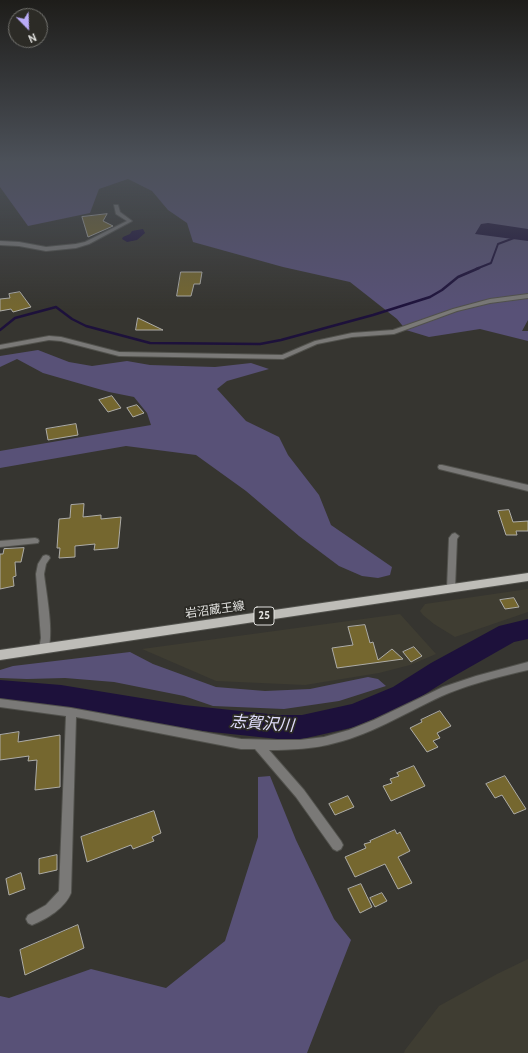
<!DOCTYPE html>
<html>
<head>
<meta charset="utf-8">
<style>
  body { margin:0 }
  #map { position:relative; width:528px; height:1053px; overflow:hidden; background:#363530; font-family:Cabin,sans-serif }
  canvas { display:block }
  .north { position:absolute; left:8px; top:8px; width:40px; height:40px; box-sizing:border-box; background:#2c2b26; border:1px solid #747470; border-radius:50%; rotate:157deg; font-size:11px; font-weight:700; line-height:16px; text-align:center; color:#e1e1de }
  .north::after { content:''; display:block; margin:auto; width:14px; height:18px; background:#b9abf7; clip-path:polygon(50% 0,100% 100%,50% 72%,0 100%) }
</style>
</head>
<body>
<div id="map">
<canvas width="528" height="1053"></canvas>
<div class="north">N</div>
</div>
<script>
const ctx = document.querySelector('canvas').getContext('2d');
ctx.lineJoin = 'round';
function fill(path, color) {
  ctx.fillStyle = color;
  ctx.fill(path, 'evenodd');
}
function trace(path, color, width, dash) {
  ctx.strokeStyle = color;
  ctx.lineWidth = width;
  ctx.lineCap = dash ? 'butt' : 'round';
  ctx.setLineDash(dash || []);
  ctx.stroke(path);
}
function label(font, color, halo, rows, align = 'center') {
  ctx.font = font + ' Cabin,"Noto Sans JP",sans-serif';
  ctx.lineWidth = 3.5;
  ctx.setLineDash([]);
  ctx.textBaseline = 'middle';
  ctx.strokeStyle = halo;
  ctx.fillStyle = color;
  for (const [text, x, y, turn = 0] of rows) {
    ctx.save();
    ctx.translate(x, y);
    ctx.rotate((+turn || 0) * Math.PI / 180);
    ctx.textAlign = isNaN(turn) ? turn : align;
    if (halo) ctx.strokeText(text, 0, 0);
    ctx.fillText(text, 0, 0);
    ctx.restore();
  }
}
const built = new Path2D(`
  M528 589V612L455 637 434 624 423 615 420 611 425 604Z
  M400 614 436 654 410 665 379 673 305 685 216 681 142 649Z
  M528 959V1053H404L405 1050 439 1006 497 974Z`);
const green = new Path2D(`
  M0 162H528V320L522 331H528V341L480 329 429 337 406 330 397 319 350 282 283 267 193 242 187 223 168 210 152 191 128 179 99 189 90 213 28 226 0 187Z
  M38 350 69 362 92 366 127 361 150 365 215 367 251 363 269 369 227 381 217 389 246 421 279 437 288 455 319 495 331 525 392 567 390 575 378 578 362 576 339 566 299 536 246 491 196 455 126 446 0 468V451L151 425 147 413 134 397 109 392 43 373 17 359 0 367V356Z
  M130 652 153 664 216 687 265 691 310 689 368 677 378 679 386 686 339 701 284 709 213 706 184 696 114 682 65 678 27 679 0 678V670L13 666Z
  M270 776 296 840 334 919 351 940 307 1053H0V996L9 998 91 969 166 988 225 941 258 837V777Z`);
const water = new Path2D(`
  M488 223 528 229V241L475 234 481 224Z
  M143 229 145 233 137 240 127 242 122 239 123 237 130 234 132 231Z`);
const streamFar1 = new Path2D(`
  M476 269 491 263 498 244 514 238`);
const stream = new Path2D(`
  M0 330 15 318 56 307 72 319 86 326 150 343 260 344 281 340 373 315 430 297 442 290 458 277 479 268`);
const river = new Path2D(`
  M528 619V639L514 642 449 679 411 703 355 727 302 739H278L184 729 61 709 0 702V680L61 685 184 705 278 715H302L352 704 393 687 431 663 499 626Z`);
const building = new Path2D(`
  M107 214 103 221 113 226 88 237 82 217Z
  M181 272H202L200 284H194L191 296H177Z
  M20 292 31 307 13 312 11 309 0 311V299L10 298 9 294Z
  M138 318 163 330H136Z
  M112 396 121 408 108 412 99 400Z
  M137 405 144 413 133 417 127 408Z
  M76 424 78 435 48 440 46 429Z
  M84 504 83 517 101 515V519L121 517 118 548 94 550 95 544 75 546V557L59 558 60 548H57L59 519 70 518 71 505Z
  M509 510 513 522 528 521V531H516L517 535H506L498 511Z
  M24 548 21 562H15L16 576 13 577 14 586 0 589V554H3L4 549Z
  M514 598 519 607 505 609 500 600Z
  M365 625 370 643 373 642 378 660 392 649 403 659 337 668 332 648 353 645 348 627Z
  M414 647 422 656 411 662 403 652Z
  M440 711 451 726 437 733 440 738 433 741 438 747 427 752 410 728 422 722 421 720Z
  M19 732 18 742 60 735V787L35 790 37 760 28 761 29 756 0 760V735Z
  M414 766 425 786 391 801 383 786 392 783 390 779 399 776 397 773Z
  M505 776 526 809 514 814 502 795 495 798 486 784Z
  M348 796 354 807 335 815 329 804Z
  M154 811 161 833 152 837 154 841 133 849 131 845 87 862 81 837Z
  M395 830 397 834 400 832 410 851 398 857 412 883 398 889 385 864 355 877 345 857 366 848 364 844 371 842 370 841Z
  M57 855V870L39 874V859Z
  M21 873 25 889 9 895 6 879Z
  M361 884 372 907 360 913 348 889Z
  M382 893 387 901 375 907 370 898Z
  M78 925 84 948 25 975 20 950Z`);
const minor = new Path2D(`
  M114 205H118L120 212 132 221 89 244 76 248 46 251 19 246 0 245V241L19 242 46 247 76 244 85 242 127 221 116 214Z
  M528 294V298L490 303 457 311 394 334 352 337 317 344 283 359 119 356 61 341 49 340 0 349V345L49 336 61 337 119 352 282 355 315 341 352 333 393 330 453 309 490 299Z
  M439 465H442L528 485V491L439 469 438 467Z
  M455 533 459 536 457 539 455 588 454 590H448L447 588 449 538 452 534Z
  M35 538 38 539 39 541 38 543 0 547V541Z
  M46 555 49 556 50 558 46 564 44 574C46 592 55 637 47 652L44 653 41 652 39 649 41 638 36 574 38 564 43 556Z
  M528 662V670C502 676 474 683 449 693 411 709 376 733 335 743 314 749 291 750 269 750L304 790 341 841 343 845 341 849 337 851 333 849 296 797 255 749H241L76 717 71 893C65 908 47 919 32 925L28 923 26 919 28 915 46 905 59 891 66 716 0 707V699L71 708 241 739 276 740H300L324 737 349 730 374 720 443 687 476 676Z`);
const primary = new Path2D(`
  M528 573V581L0 660V650Z`);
const shields = [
  [264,616,20]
];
const shieldNames = [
  ["25",264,616]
];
const streetNames = [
  ["岩沼蔵王線",215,610,-8]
];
const nearWaternames = [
  ["志賀沢川",262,724,4]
];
fill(built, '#3f3d32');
fill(green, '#585177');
fill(water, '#1d113b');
trace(streamFar1, '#1d113b', 2);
trace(stream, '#1d113b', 2.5);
fill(river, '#1d113b');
fill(building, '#75672f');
trace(building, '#adaca7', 1);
trace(minor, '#51514c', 2);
trace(primary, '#51514c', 2);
fill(minor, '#7a7977');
fill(primary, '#bebdb8');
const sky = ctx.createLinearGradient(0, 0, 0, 310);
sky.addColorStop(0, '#1e1d1a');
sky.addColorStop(0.52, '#4c5159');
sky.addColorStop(1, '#4c515900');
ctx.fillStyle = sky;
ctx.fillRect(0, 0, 528, 310);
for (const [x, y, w] of shields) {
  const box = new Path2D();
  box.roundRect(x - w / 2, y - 9, w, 18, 3);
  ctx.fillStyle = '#2c2b26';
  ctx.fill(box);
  trace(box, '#e1e1de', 1);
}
label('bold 11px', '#e1e1de', null, shieldNames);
label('12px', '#e1e1de', '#2c2b26', streetNames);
label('italic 16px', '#e3dfff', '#2c2b26', nearWaternames);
</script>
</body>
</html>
